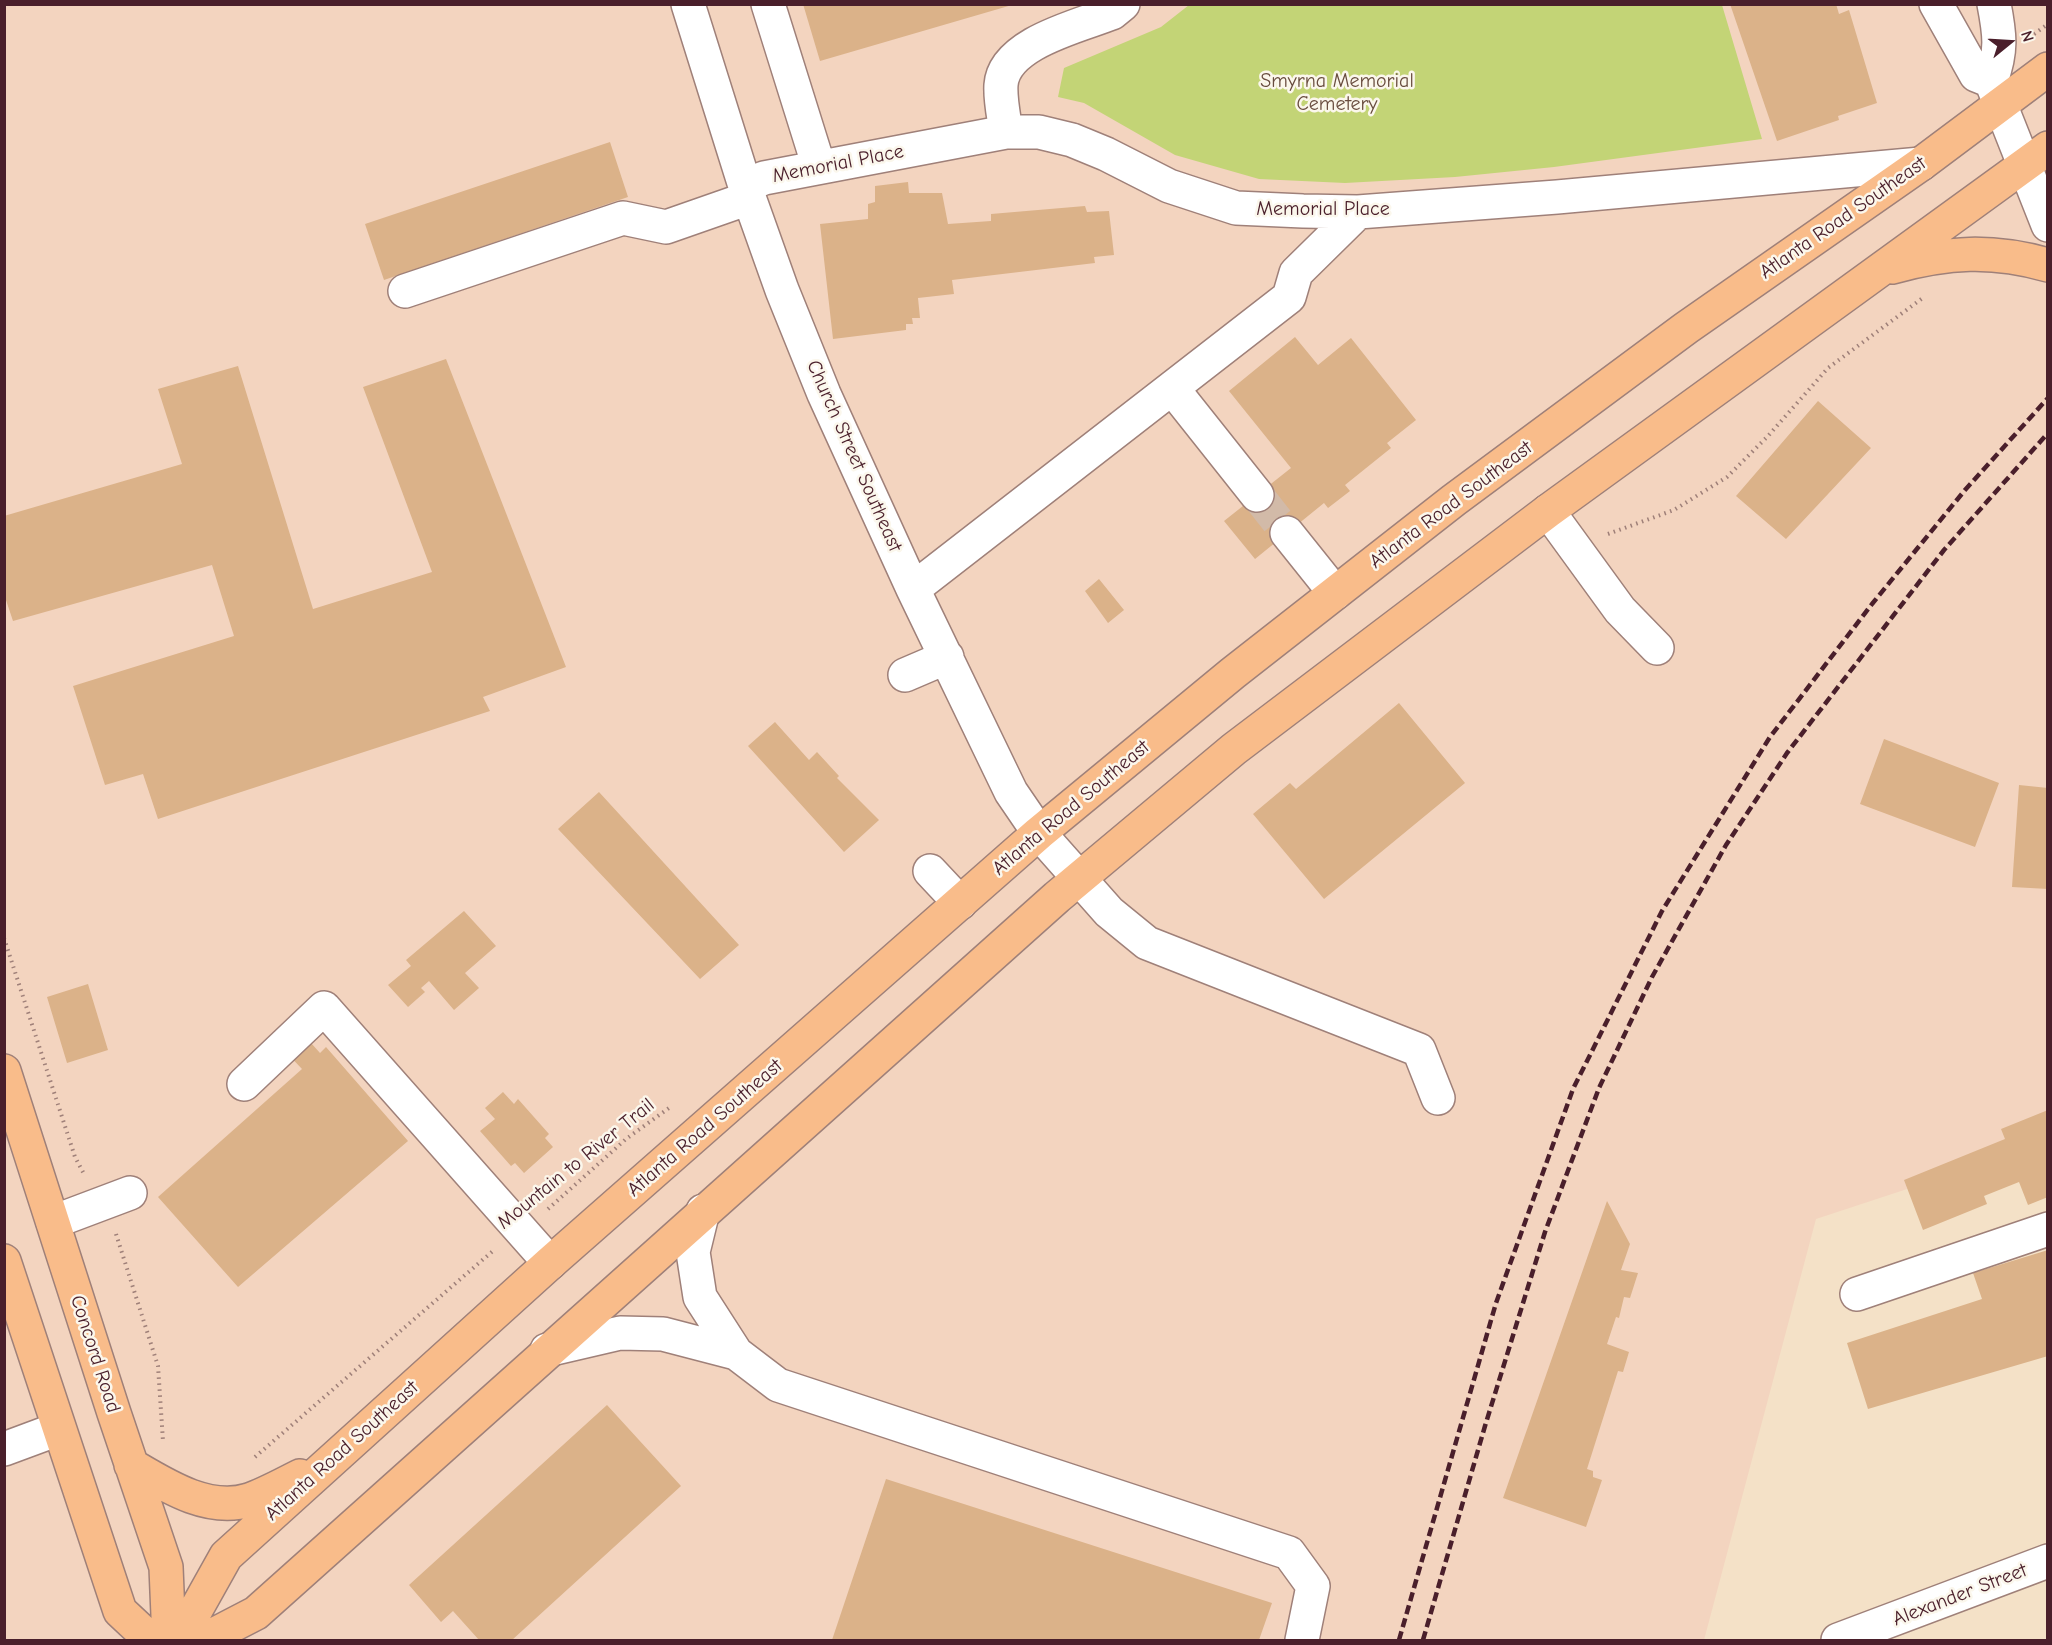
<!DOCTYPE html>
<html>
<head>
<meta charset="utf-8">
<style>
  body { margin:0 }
  #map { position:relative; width:2052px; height:1645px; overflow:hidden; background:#f4e1c7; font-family:"Comic Neue",sans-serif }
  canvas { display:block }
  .frame { position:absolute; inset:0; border:6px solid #4a1f2b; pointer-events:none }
  .north { position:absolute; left:1980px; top:12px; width:60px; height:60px; -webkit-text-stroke:4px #fbf7ec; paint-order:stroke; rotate:72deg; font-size:16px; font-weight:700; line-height:24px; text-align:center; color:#4a1f2b }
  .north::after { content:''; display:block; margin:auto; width:21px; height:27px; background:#4a1f2b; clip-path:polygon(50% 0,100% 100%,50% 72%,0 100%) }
</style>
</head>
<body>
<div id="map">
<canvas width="2052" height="1645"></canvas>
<div class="frame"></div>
<div class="north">N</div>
</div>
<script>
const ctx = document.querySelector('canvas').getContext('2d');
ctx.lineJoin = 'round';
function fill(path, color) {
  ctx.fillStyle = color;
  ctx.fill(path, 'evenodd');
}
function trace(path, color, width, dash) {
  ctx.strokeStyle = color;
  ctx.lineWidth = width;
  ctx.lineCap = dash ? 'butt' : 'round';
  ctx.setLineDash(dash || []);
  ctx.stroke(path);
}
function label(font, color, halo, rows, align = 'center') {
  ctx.font = font + ' "Comic Neue",sans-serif';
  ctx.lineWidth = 5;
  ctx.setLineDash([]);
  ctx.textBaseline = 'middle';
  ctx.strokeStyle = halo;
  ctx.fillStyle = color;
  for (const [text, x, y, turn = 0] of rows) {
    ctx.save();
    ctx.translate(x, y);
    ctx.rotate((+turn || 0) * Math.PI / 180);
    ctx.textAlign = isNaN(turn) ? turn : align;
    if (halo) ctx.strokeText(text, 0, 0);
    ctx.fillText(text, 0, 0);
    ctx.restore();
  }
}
const built = new Path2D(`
  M5 5H2047V1143L1816 1219 1704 1640H5Z`);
const green = new Path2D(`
  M1189 5H1722L1762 139 1554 167 1455 177 1345 183 1259 179 1175 155 1084 103 1058 97 1064 68 1161 27Z`);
const building = new Path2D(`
  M803 4H1011L1012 5 820 61Z
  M1730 4H1836L1839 14 1849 10 1877 103 1838 116 1839 120 1777 141Z
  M610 142 628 197 384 280 365 224Z
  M908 182 909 193H942L948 224 991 221V214L1085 206 1087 212 1109 211 1114 255 1094 257 1095 263 952 280 954 294 918 298 920 318H912L913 324H906V330L833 339 820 224 868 219V204L875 202V186Z
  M1295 337 1318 365 1351 338 1416 420 1387 443 1391 448 1345 485 1350 491 1328 508 1324 503 1255 559 1224 521 1291 468 1229 391Z
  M446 359 566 667 483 697 490 711 158 819 143 774 105 785 73 686 234 636 212 565 13 621 4 594V516L182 464 158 389 238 366 313 609 432 572 363 387Z
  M1818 401 1871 448 1786 539 1736 496Z
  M1099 579 1124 610 1108 623 1085 591Z
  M1399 703 1465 783 1324 899 1253 814 1290 783 1296 789Z
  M775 722 809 760 817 752 839 776 837 778 879 820 844 852 748 746Z
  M1884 739 1999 783 1975 847 1860 804Z
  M2019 785 2048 788V889L2012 887Z
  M599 792 739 945 700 979 558 829Z
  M464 911 496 946 465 973 479 988 454 1010 429 981 421 988 425 992 408 1007 388 985 411 966 406 960Z
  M88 984 108 1050 67 1063 47 997Z
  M302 1033 320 1053 326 1047 408 1141 238 1287 158 1197 302 1069 284 1050Z
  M503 1092 514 1104 518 1099 549 1134 545 1138 553 1147 524 1173 515 1163 511 1166 480 1131 495 1119 485 1108Z
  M2048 1110V1197L2028 1205 2019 1182 1984 1196 1987 1204 1923 1230 1904 1180 2005 1139 2001 1129Z
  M1607 1201 1630 1244 1621 1270 1638 1273 1630 1298 1624 1297 1619 1318 1616 1317 1607 1344 1629 1352 1623 1372 1618 1371 1587 1469 1593 1471V1477L1602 1480 1586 1527 1503 1498Z
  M2048 1250V1356L1868 1409 1847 1343 1982 1299 1973 1273Z
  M607 1405 681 1486 512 1640H479L453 1611 441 1622 409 1585Z
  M886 1479 1272 1603 1259 1640H832Z`);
const minorTunnel = new Path2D(`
  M1257 495 1287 533`);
const path = new Path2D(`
  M2034 34 2048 24
  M1608 534 1674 510 1727 477 1768 436 1828 368 1924 297
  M4 938 75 1157 84 1174
  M548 1209 626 1139 669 1108
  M116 1234 158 1366 163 1441
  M255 1457 494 1250`);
const minor = new Path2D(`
  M688 4 745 186 782 290 824 394 913 589 1011 792 1039 833 1109 912 1147 943 1419 1050 1438 1098
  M768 4 819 167
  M1936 4 1976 75 1991 81
  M1994 4C2000 35 2002 51 1991 81L2048 225
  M1006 132C1004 117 1000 100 1001 85 1004 43 1079 26 1112 13L1123 4
  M745 186 764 178 1006 132H1039L1072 140 1106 154 1169 186 1236 208 1303 211 1358 212 1557 197 1921 164
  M405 291 623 218 666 227 749 198
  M1172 388 1257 495
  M1548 511 1620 610 1657 648
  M1287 533 1335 593
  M913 589 1289 297 1296 273 1358 212
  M905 675 947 657
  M930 871 960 903
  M244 1084 324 1008 550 1263
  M703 1211 693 1252 700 1297 736 1353 778 1385 1289 1553 1313 1586 1302 1640
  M53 1222 130 1193
  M1857 1294 2048 1229
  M547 1350 620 1333 663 1334 736 1353
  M4 1449 58 1429
  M1838 1640 2048 1561`);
const major = new Path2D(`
  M1892 267C1948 252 1991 249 2048 265
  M4 1071 114 1413 166 1567 169 1640
  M4 1261 120 1611 151 1640
  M131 1465C165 1485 208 1513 249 1500 266 1494 284 1484 300 1476
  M179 1640 226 1556 550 1263 1039 833 1233 673 1454 500 1686 328 1921 164 2048 69
  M204 1640 256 1613 1057 897 1234 749 1548 511 2048 148`);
const rail = new Path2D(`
  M1399 1640 1496 1303 1573 1089 1662 911 1770 737 1872 604 1965 490 2048 398
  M1423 1640 1485 1426 1545 1232 1599 1088 1652 977 1726 845 1787 753 1944 550 2048 433`);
const parkNames = [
  ["Smyrna Memorial",1337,81],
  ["Cemetery",1337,104]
];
const streetNames = [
  ["Memorial Place",838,164,-11],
  ["Memorial Place",1323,209],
  ["Atlanta Road Southeast",1843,218,-35],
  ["Church Street Southeast",854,456,66],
  ["Atlanta Road Southeast",1451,505,-37],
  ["Atlanta Road Southeast",1071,808,-40],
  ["Atlanta Road Southeast",705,1128,-41],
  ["Mountain to River Trail",576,1164,-39],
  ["Concord Road",95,1354,72],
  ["Atlanta Road Southeast",342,1451,-42],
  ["Alexander Street",1960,1595,-21]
];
fill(built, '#f3d4bf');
fill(green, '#c3d476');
fill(building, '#dbb289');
trace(minorTunnel, '#d2baa8', 33, [33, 16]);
trace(minor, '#9f8079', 36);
trace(major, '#9f8079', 36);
trace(path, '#9f8079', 4, [1.5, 4.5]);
trace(minor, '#fff', 33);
trace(major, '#f9bc8a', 33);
trace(rail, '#4a1f2b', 4.5, [9, 4.5]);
label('20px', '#684c3e', '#fbf7ec', parkNames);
label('20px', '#4a1f2b', '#fbf7ec', streetNames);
</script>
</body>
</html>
